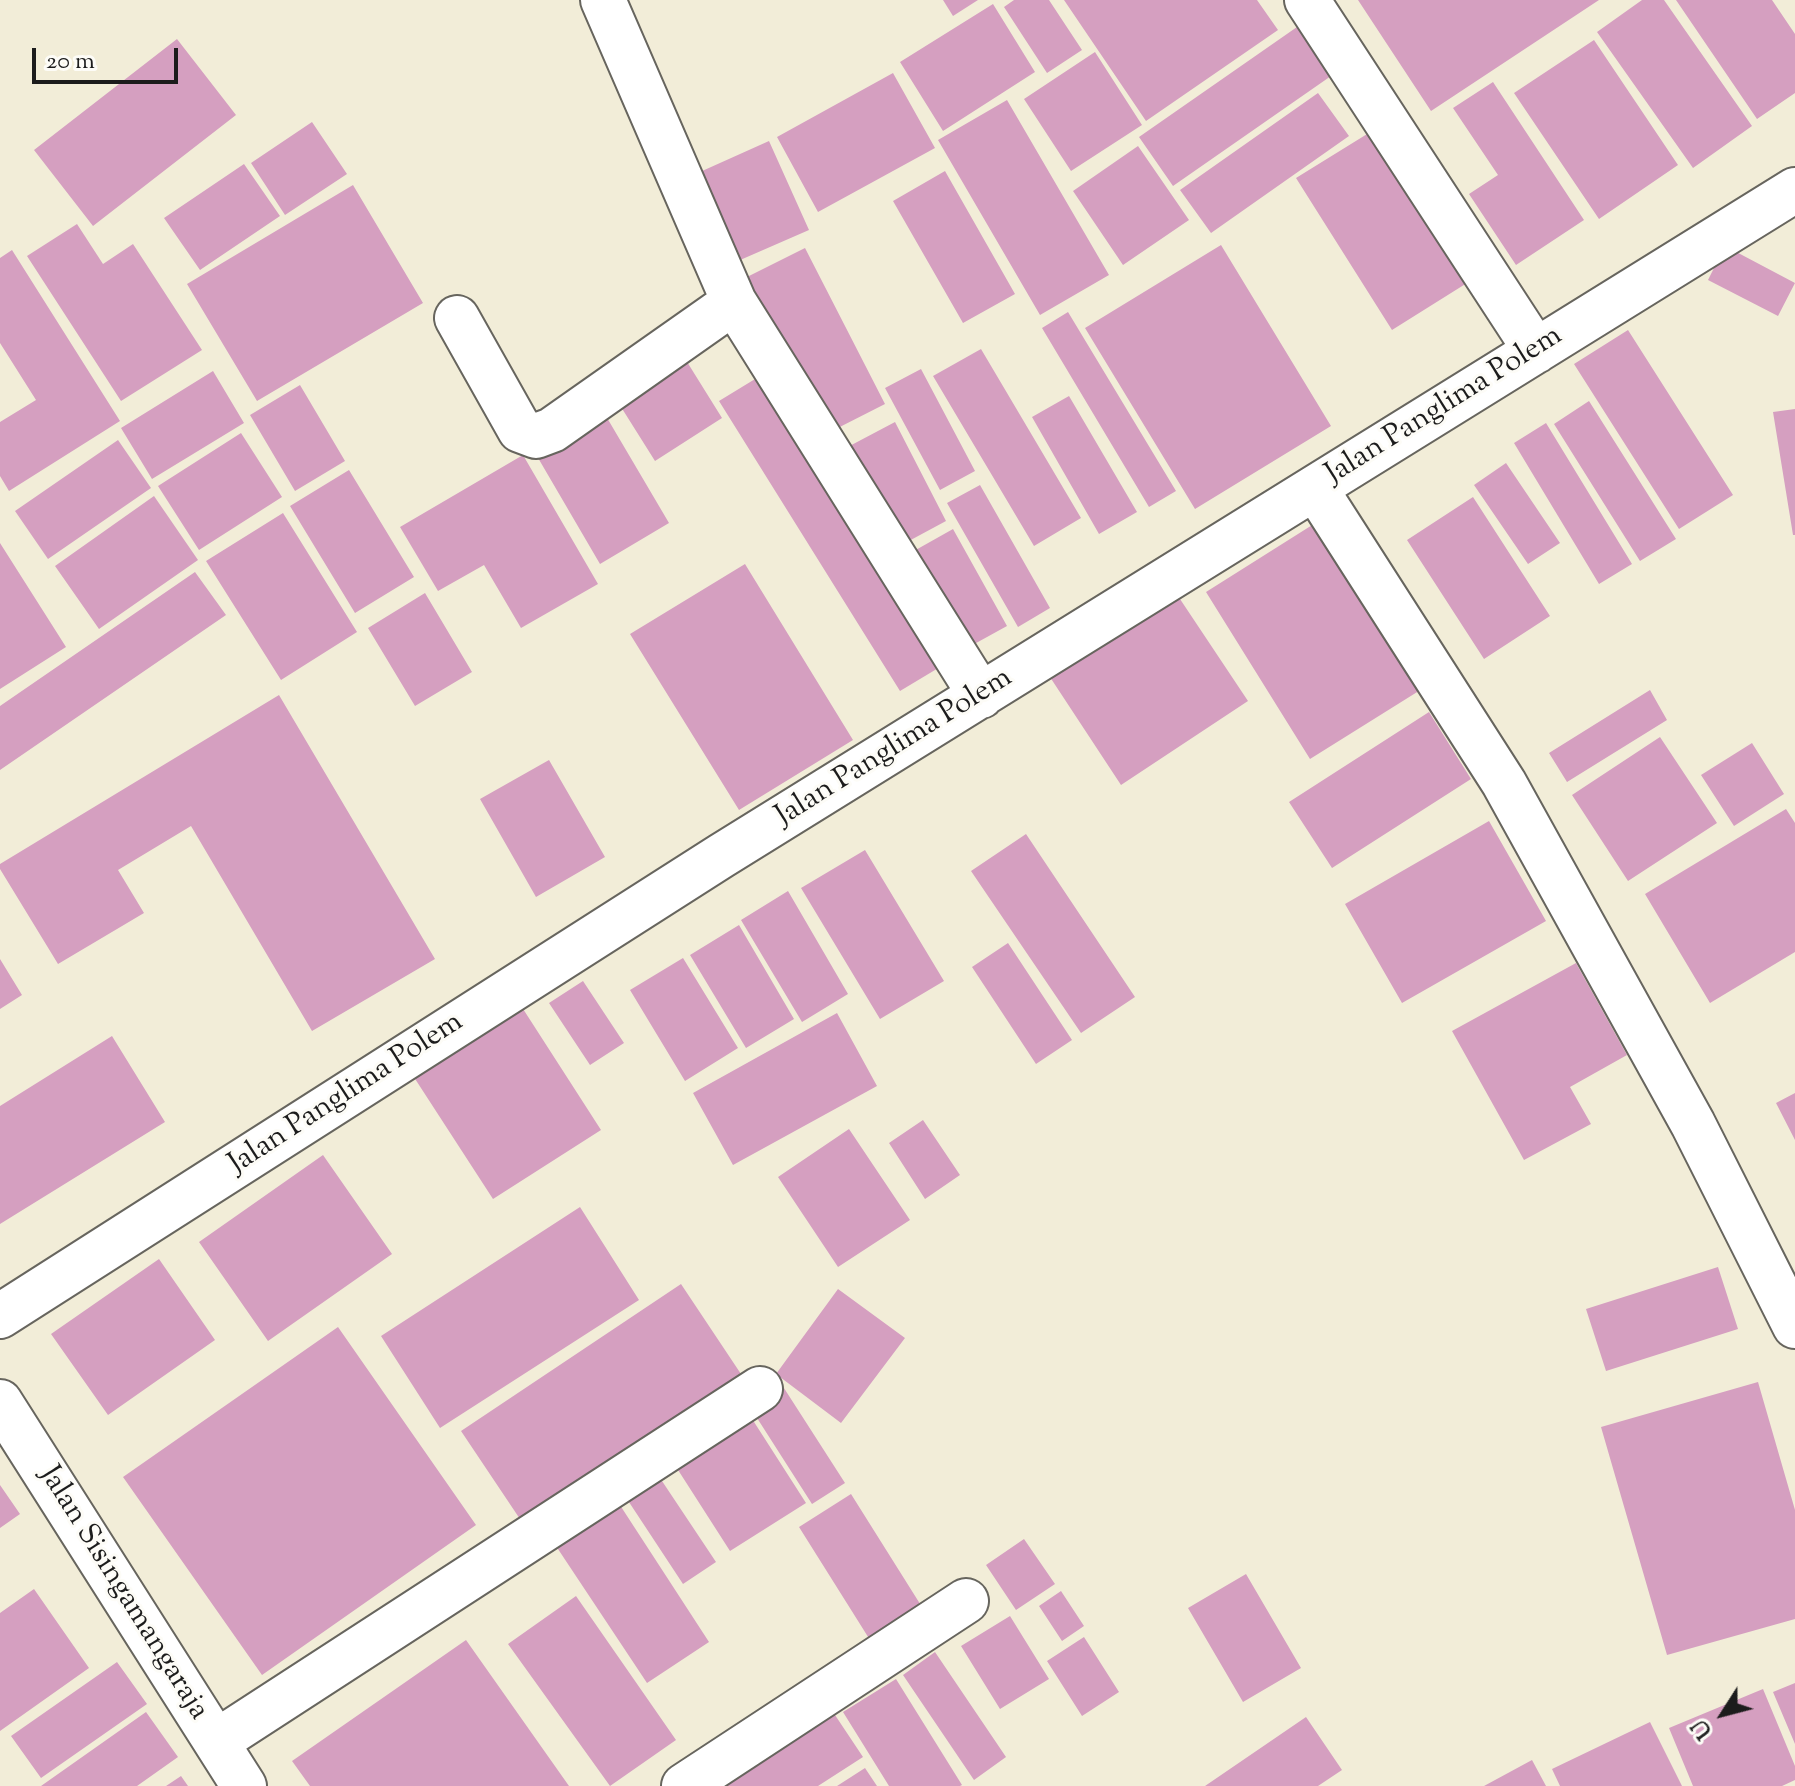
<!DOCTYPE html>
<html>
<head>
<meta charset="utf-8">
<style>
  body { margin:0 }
  #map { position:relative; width:1795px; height:1786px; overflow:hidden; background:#f2edd8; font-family:"Sorts Mill Goudy",serif }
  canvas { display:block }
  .north { position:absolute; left:1683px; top:1674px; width:80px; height:80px; -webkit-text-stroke:6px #fdfcf7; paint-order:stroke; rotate:234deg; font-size:22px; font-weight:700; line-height:32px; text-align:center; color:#1c1c1c }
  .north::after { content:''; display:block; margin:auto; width:28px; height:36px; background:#1c1c1c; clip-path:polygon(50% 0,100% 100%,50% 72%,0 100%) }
  .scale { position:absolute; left:32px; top:48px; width:146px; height:36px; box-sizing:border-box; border:4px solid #1c1c1c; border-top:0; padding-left:10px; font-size:24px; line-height:28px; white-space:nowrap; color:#1c1c1c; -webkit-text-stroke:6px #fdfcf7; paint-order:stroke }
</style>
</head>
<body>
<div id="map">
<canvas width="1795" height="1786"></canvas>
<div class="north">U</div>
<div class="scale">20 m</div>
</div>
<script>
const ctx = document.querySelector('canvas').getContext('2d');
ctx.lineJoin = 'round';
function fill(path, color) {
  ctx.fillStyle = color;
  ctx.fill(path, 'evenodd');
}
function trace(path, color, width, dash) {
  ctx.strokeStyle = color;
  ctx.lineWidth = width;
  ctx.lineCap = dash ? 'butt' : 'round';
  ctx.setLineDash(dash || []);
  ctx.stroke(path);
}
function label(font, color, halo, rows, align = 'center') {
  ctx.font = font + ' "Sorts Mill Goudy",serif';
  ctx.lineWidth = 6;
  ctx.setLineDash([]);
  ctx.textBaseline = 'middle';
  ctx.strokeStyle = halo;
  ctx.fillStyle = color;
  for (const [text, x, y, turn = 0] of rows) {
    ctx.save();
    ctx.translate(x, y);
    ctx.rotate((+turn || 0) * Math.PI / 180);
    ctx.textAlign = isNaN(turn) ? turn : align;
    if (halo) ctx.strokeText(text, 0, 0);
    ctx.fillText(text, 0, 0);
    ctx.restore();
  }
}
const building = new Path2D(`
  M943 0H978L953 16Z
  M1014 0H1049L1082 50 1047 73 1004 7Z
  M1064 0H1257L1278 30 1146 121Z
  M1358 0H1599L1431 111Z
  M1642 0H1664L1752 126 1693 168 1597 32Z
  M1676 0H1772L1795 34V93L1757 119Z
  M993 4 1035 72 943 131 900 62Z
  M1297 27 1331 76 1173 186 1139 137Z
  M177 39 236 115 93 226 34 150Z
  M1594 40 1678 165 1599 219 1514 93Z
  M1095 52 1142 125 1071 171 1024 99Z
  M893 73 935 148 818 212 777 137Z
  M1493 82 1584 220 1516 265 1469 194 1498 175 1453 108Z
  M1318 93 1349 136 1211 233 1180 190Z
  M1007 100 1109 275 1040 315 938 140Z
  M312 122 347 174 285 215 251 163Z
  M1372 131 1467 283 1392 330 1296 178Z
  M769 141 809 230 731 264 691 176Z
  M1138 146 1189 220 1123 265 1073 191Z
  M244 164 280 216 200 270 164 218Z
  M945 171 1015 294 963 323 893 201Z
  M353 185 423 303 257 401 187 284Z
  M77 224 103 264 133 244 202 350 121 401 27 256Z
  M1221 245 1331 426 1195 509 1085 328Z
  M1725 246 1795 283 1778 316 1708 280Z
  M805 248 885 404 824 435 745 278Z
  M12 250 120 421 9 491 0 476V422L36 400 0 343V258Z
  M1068 312 1176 491 1149 507 1042 328Z
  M1628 330 1733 495 1679 529 1574 364Z
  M981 349 1081 518 1034 546 933 376Z
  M684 357 722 418 655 461 616 399Z
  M921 369 975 471 940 490 885 388Z
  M213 371 244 423 152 479 121 428Z
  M760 376 940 667 900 691 719 401Z
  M300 385 345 461 295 491 250 415Z
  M1069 396 1137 512 1099 534 1032 417Z
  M1589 401 1676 539 1640 561 1554 424Z
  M1795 409V535H1793L1773 412Z
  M603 411 669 523 600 564 534 451Z
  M895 422 946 521 894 549 842 450Z
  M1546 423 1632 564 1599 584 1514 443Z
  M241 433 282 497 199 550 158 486Z
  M118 440 151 488 48 559 15 511Z
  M523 455 598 584 521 628 484 565 438 591 400 527Z
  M1506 463 1560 543 1528 564 1474 485Z
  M349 470 414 577 355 613 290 506Z
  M980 485 1050 608 1018 627 947 503Z
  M154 496 198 560 99 629 55 566Z
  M1473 497 1550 616 1484 659 1407 540Z
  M283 513 357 632 281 680 206 561Z
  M1317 522 1422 689 1310 759 1206 592Z
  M953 529 1007 626 958 653 905 556Z
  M0 543 66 647 0 689Z
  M745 564 853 740 739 810 630 634Z
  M195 572 226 615 0 770V706Z
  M1172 587 1248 701 1121 785 1046 671Z
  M425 593 472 672 415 706 368 628Z
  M1650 690 1667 720 1567 782 1549 753Z
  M279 695 435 959 312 1031 191 826 118 870 144 913 58 964 0 869V864Z
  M1429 712 1471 779 1332 868 1289 802Z
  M1660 737 1717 823 1628 881 1572 795Z
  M1752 743 1784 794 1734 826 1701 775Z
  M549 760 605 857 536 897 480 799Z
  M1786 809 1795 823V952L1710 1003 1645 894Z
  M1489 821 1546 921 1402 1003 1345 904Z
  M1026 834 1135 997 1081 1033 971 871Z
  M865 850 944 981 880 1019 801 888Z
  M788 891 848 994 802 1022 741 920Z
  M739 925 794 1019 746 1048 690 955Z
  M1008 943 1072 1040 1036 1064 972 967Z
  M683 958 738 1048 685 1081 630 990Z
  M0 959 22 995 0 1009Z
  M1576 963 1627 1055 1570 1087 1591 1124 1524 1160 1452 1031Z
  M583 981 624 1043 590 1065 549 1003Z
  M516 998 601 1130 493 1199 408 1068Z
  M837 1013 877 1086 733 1165 693 1093Z
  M112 1036 165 1122 0 1224V1106Z
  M1795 1093V1140L1776 1103Z
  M923 1120 960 1175 925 1199 889 1143Z
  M849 1129 910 1220 838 1267 778 1177Z
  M323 1155 392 1254 268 1341 199 1242Z
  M580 1207 639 1300 440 1428 381 1336Z
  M159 1259 215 1340 108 1415 51 1334Z
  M1718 1267 1738 1329 1606 1371 1586 1309Z
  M681 1284 747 1383 528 1531 461 1431Z
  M838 1289 905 1338 841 1423 776 1374Z
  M338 1327 476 1525 262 1675 123 1477Z
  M1758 1382 1795 1510V1619L1667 1655 1601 1427Z
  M782 1385 845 1483 812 1504 750 1407Z
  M747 1411 806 1503 730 1551 671 1459Z
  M656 1472 716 1562 683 1584 623 1493Z
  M0 1485 20 1514 0 1528Z
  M851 1494 922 1607 870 1640 799 1527Z
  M616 1499 709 1642 647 1683 552 1540Z
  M1024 1539 1055 1584 1016 1610 986 1565Z
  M1246 1574 1301 1668 1243 1702 1188 1608Z
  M34 1589 89 1668 0 1731V1613Z
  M1061 1591 1084 1626 1062 1641 1039 1606Z
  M576 1596 676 1740 610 1786 508 1644Z
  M1010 1616 1049 1679 1000 1709 961 1646Z
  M1084 1637 1119 1692 1082 1716 1047 1661Z
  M466 1640 569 1786H310L292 1761Z
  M935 1652 1006 1757 974 1780 903 1675Z
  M117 1662 147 1704 41 1778 11 1736Z
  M896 1679 962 1785 960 1786H889L843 1712Z
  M1795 1683V1744L1773 1692Z
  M1763 1689 1795 1766V1780L1782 1786H1693L1669 1728Z
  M829 1706 863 1757 818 1786H709Z
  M146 1712 178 1757 137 1786H41Z
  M1306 1717 1342 1770 1318 1786H1205Z
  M1650 1722 1682 1786H1560L1552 1769Z
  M1532 1760 1546 1786H1484Z
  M865 1768 877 1786H837Z
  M181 1776 188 1786H166Z`);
const minor = new Path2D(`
  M603 0 734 302 981 696
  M1307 0 1536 351
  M457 318 520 430 536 436 552 430 734 302
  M1315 488 1504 783 1693 1124 1795 1326
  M0 1316 721 856 1795 190
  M0 1402 244 1786
  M216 1742 760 1389
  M684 1786 966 1601`);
const streetNames = [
  ["Jalan Panglima Polem",1445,407,-32],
  ["Jalan Panglima Polem",895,749,-32],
  ["Jalan Panglima Polem",347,1095,-33],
  ["Jalan Sisingamangaraja",122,1594,58]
];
fill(building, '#d59fc0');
trace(minor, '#67655e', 48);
trace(minor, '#fff', 44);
label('30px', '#1c1c1c', '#fdfcf7', streetNames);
</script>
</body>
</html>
